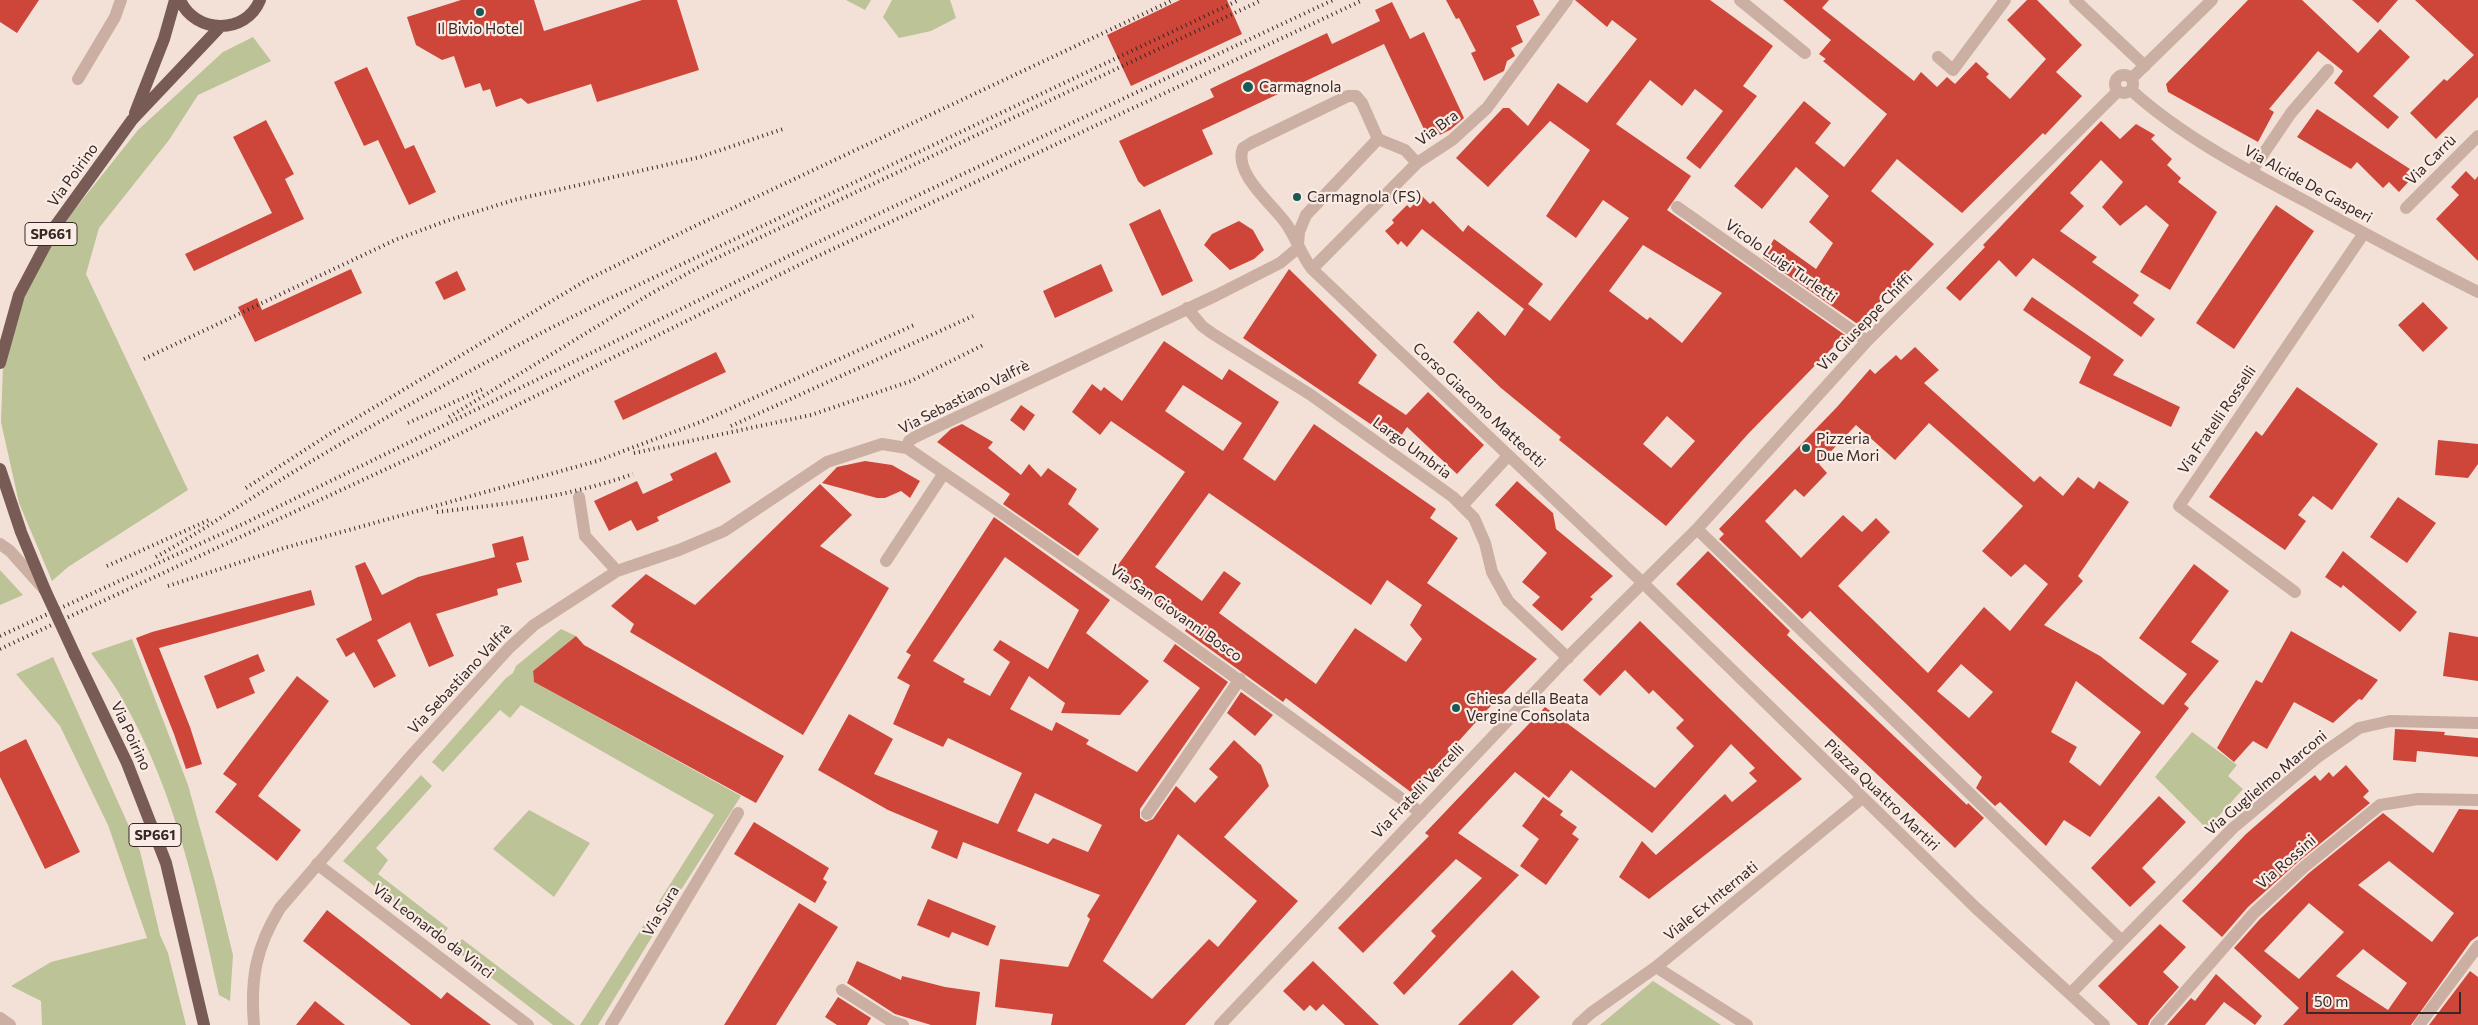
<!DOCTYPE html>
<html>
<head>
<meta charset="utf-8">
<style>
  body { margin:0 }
  #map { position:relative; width:2478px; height:1025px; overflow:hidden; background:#f3e1d8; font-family:Commissioner,sans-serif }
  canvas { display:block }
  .scale { position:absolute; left:2306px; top:992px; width:155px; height:22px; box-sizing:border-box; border:2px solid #362826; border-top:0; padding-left:6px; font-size:15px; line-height:18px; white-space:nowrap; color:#362826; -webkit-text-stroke:4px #faece4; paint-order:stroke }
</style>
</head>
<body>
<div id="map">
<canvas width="2478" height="1025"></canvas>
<div class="scale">50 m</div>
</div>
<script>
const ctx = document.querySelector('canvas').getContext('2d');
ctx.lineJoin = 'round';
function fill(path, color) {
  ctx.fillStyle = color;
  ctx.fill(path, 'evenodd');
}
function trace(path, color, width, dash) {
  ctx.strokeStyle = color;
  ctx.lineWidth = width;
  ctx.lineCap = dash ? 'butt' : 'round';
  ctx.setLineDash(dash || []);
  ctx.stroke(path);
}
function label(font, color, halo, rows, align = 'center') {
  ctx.font = font + ' Commissioner,sans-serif';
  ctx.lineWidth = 4.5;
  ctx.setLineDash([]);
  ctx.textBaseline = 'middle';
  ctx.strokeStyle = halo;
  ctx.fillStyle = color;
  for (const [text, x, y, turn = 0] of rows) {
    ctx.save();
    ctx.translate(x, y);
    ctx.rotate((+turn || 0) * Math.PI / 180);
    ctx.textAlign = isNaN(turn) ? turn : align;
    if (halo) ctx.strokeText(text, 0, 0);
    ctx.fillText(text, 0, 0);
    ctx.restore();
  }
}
const green = new Path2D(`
  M846 0H871L865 10Z
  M892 0H950L956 18 931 31 899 38 883 17Z
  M253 37 271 61 198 95 169 140 99 228 86 274 188 490 68 567 52 581 19 503 1 422 3 365 22 299 63 224 138 130 223 52Z
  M0 570 23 595 0 605Z
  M561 629 576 636 533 671 534 682 741 796 663 918 653 911 714 815 521 705 510 718 500 710 443 772 432 762 506 678 513 673 516 666Z
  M132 639 188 785 215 882 233 955 230 1001 219 995C197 895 176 794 125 704 116 686 103 670 91 653Z
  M53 657 140 851 160 935 168 953 186 1025H42L41 1001 11 986 51 962 147 938 108 825 60 726 16 674Z
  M2192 732 2237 765 2228 776 2243 789 2207 829 2155 777Z
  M421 775 432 786 376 848 388 860 378 874 448 928 440 939 343 861Z
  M529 810 590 843 554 897 493 849Z
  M647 920 658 927 598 1025H580Z
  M462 939 575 1025H553L454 949Z
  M1653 981 1721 1025H1600Z`);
const building = new Path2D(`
  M0 0H39L17 33 0 22Z
  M461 0H534L544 31 642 0H677L699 70 597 102 591 84 528 104 521 98 496 107 490 89 483 91 480 83 465 88 454 56 442 60 416 45 407 17Z
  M1180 0H1227L1242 34 1131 86 1107 35Z
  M1446 0H1533L1540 15 1516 26 1523 42 1511 48 1515 56 1507 61 1504 71 1484 81 1471 53 1476 51 1459 18 1456 19Z
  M1575 0H1710L1773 46 1743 86 1757 96 1700 169 1686 158 1723 111 1695 89 1682 106 1650 80 1616 124 1691 176 1667 210 1845 335 1748 434 1666 526 1559 440 1561 437 1501 388 1453 342 1478 311 1505 336 1524 309 1422 229 1407 247 1401 241 1398 245 1385 231 1394 223 1392 220 1407 205 1410 208 1422 196 1430 204 1433 201 1463 232 1468 225 1543 284 1528 304 1550 321 1629 218 1603 200 1576 238 1546 216 1590 150 1550 121 1488 187 1456 158 1503 108H1509L1528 126 1558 83 1587 103 1637 39 1612 20 1607 27ZM1643 245 1722 293 1682 343 1650 317 1647 320 1609 291ZM1667 416 1695 441 1671 468 1643 444Z
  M1783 0H1829L1822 8 1914 81 1921 72 1937 87 1947 77 1955 84 1976 62 1989 74 1986 77 2010 99 2046 59 2007 20 2027 0H2037L2082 45 2056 72 2082 96 2045 135 2043 133 1962 213 1897 159 1871 191 1934 244 1860 323H1856L1763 258 1774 239 1816 269 1833 243 1809 222 1829 196 1796 167 1762 209 1734 186 1804 101 1831 123 1815 143 1844 167 1887 114 1823 61 1826 59 1819 54 1831 40Z
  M2248 0H2302L2358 53 2380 29 2410 57 2373 96 2399 117 2388 129 2334 83 2343 71 2318 51 2269 109 2274 112 2258 142 2168 92 2166 84Z
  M2352 0H2398L2378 23Z
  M2415 0H2478V97L2436 139 2410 113 2444 79 2447 81 2474 55Z
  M1392 2 1410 39 1424 32 1464 118 1450 130 1429 140 1384 44 1202 130 1213 154 1144 187 1138 181 1119 141 1214 97 1210 89 1327 33 1332 44 1380 21 1375 10Z
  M367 67 405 149 414 145 436 192 409 205 378 140 364 146 334 82Z
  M2317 109 2410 169 2406 173 2412 178 2399 192 2389 182 2383 188 2357 162 2351 169 2297 137Z
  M266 120 294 174 285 179 304 219 194 271 185 254 272 213 233 137Z
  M2101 121 2120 139 2136 124 2155 135 2151 139 2172 159 2167 165 2181 178 2178 182 2217 212 2170 290 2140 272 2169 225 2146 205 2120 226 2102 207 2123 182 2101 160 2070 193 2084 206 2060 231 2097 257 2092 262 2139 295 2133 303 2155 319 2141 337 2033 258 2016 277 1999 260 1960 301 1946 288 1985 247 1983 245Z
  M2466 171 2475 180 2478 176V261L2436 219 2459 195 2451 187Z
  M2276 205 2314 231 2234 349 2196 323Z
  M1160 209 1193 281 1162 296 1129 224Z
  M1239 221 1253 230 1264 250 1254 259 1230 270 1204 245 1212 234Z
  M1101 264 1113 291 1055 318 1043 291Z
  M351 269 362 293 255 342 238 307 257 298 262 310Z
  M1289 269 1377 355 1358 383 1406 415 1428 392 1484 445 1457 474 1407 427 1397 442 1243 338Z
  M457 271 466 290 444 300 435 282Z
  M2032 297 2124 360 2113 375 2180 407 2171 427 2079 383 2091 357 2023 310Z
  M2423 302 2448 328 2423 352 2398 325Z
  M1164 341 1222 380 1229 369 1279 402 1243 459 1275 481 1314 424 1436 509 1430 518 1458 538 1427 583 1537 659 1484 713 1412 793 1286 698 1283 702 1185 631 1188 626 1113 572 1185 472 1111 421 1100 435 1072 412 1092 384 1101 391 1104 387 1122 401ZM1183 385 1242 423 1223 451 1165 411ZM1209 493 1371 605 1387 580 1422 605 1410 625 1422 639 1406 662 1355 628 1316 684 1219 613 1241 583 1224 571 1202 601 1155 567Z
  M1915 347 1939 370 1924 383 2034 482 2040 476 2063 496 2078 477 2094 489 2099 481 2129 502 2078 576 2083 581 2044 625 2100 656 2163 705 2187 674 2139 638 2194 564 2229 591 2191 642 2219 661 2184 704 2189 708 2090 837 2064 820 2046 846 2000 802 1995 806 1976 788 1982 777 1810 611 1802 619 1719 539 1724 534 1719 529 1837 407 1870 369 1875 374 1896 355 1901 360ZM1929 423 2023 506 1982 551 2011 577 2025 564 2048 584 2010 631 1984 607 1928 673 1838 586 1890 532 1876 518 1862 532 1843 515 1801 558 1765 521 1795 489 1804 497 1827 473 1819 464 1856 425 1895 460ZM1961 664 1993 692 1969 718 1937 691ZM2076 681 2141 732 2100 786 2069 762 2077 747 2051 732Z
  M716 352 726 372 623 420 614 401Z
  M2297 387 2378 444 2332 510 2313 496 2298 515 2306 521 2285 550 2209 497 2256 431 2262 436Z
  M1021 405 1035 415 1024 431 1010 420Z
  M962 424 993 442 988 448 1021 475 1029 464 1041 477 1048 468 1077 489 1068 504 1099 529 1078 556 1003 504 1010 494 937 442 951 429Z
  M2438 440 2478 444V464L2468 478 2435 475Z
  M716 452 731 482 657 517 659 521 637 531 631 520 609 531 594 501 637 481 643 494 673 480 670 474Z
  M865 461 892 465 920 481 910 498 901 491 885 498H877L822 483 837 467Z
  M1517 481 1553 513 1556 529 1613 576 1590 597 1593 599 1562 631 1532 605 1540 597 1522 582 1547 553 1495 505Z
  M820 484 852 515 820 546 889 588 803 735 630 632 634 624 611 606 646 574 695 605Z
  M2398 497 2436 523 2407 563 2370 537Z
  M994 517 1110 600 1086 633 1149 681 1120 715 1061 713 1065 703 1029 676 1010 709 1052 731 1056 722 1089 740 1086 744 1137 772 1200 688 1163 661 1175 644 1228 682 1140 809V818L1146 822 1153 819 1176 786 1195 803 1218 777 1209 769 1234 740 1261 765 1269 786 1224 837 1298 901 1185 1025H1051L1053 1014 995 1007 1000 959 1068 967 1090 919 1087 916 1100 895 963 842 957 859 931 848 938 831 888 810 818 770 849 714 893 739 874 774 998 824 1022 773 948 738 943 747 893 724 910 685 897 678 911 655 906 652ZM1005 557 1079 610 1048 669 1000 640 993 650 1010 662 990 696 963 682 965 679 933 661ZM1035 793 1102 825 1088 852 1053 838 1048 844 1017 831ZM1178 834 1257 901 1218 947 1209 939 1152 999 1103 961Z
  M523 536 529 560 516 563 522 582 497 589 498 595 436 614 454 656 429 667 410 622 377 640 396 676 374 688 354 652 346 657 336 639 372 620 355 566 365 562 382 595 418 577 495 557 492 544Z
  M1708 551 1790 631 1787 635 1967 805 1968 803 1984 818 1955 848 1676 584Z
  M2343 551 2417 612 2400 632 2343 585 2341 588 2325 577Z
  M311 590 315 605 159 648 190 727 202 764 186 769 174 734 136 638 152 632Z
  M1640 621 1802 779 1649 899 1619 877 1642 841 1656 855 1725 794 1732 802 1757 781 1749 773 1755 768 1731 744 1652 833 1571 770 1549 798 1515 772 1458 833 1519 875 1404 995 1393 983 1436 936 1431 931 1482 878 1456 859 1363 953 1338 928 1429 836 1425 833 1545 707 1655 788 1694 746 1676 728 1684 720 1653 690 1649 694 1625 670 1600 696 1583 680Z
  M2291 631 2378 680 2362 700 2359 699 2333 723 2294 702 2267 749 2253 741 2234 762 2217 748 2256 680 2262 683Z
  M2449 632 2478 637V681L2443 676Z
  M576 636 584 645 784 756 756 803 534 682 533 671Z
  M258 654 265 671 249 678 255 693 217 709 204 676Z
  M297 676 329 701 258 796 301 830 277 861 215 812 237 784 223 774Z
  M1241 692 1273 715 1255 736 1227 713Z
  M2395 729 2445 732 2444 735 2478 738V757L2417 751 2416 762 2393 760Z
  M26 739 80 852 45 869 0 777V752Z
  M2346 765 2369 791 2363 797 2370 803 2299 861 2248 907 2222 937 2182 901 2246 834 2293 793 2315 775 2320 781 2329 772 2333 777Z
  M2159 796 2186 822 2142 868 2156 882 2130 907 2091 868Z
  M1543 797 1563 811 1560 815 1577 827 1572 834 1579 839 1546 885 1520 866 1539 839 1522 826Z
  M2459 809 2478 810V936L2471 941 2411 1025H2283L2299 1008 2234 948 2260 919 2309 873 2383 813 2433 853ZM2389 861 2454 913 2432 942 2358 885ZM2309 903 2344 932 2299 979 2264 951ZM2363 949 2407 983 2388 1010 2336 976Z
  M754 822 829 868 823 879 827 882 815 903 734 854Z
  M928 899 996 926 988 946 952 932 949 938 917 925Z
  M799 903 838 927 776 1025H724Z
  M327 910 441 999 447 992 491 1025H411L303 941Z
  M2160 924 2186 947 2163 972 2179 987 2150 1020 2148 1025H2138L2098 986Z
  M857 961 901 980 902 976 945 987 980 992 976 1025H931L895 1014 847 983Z
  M1313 961 1379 1025H1345L1323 1004 1316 1011 1310 1005 1304 1011 1283 991Z
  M1512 970 1540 997 1512 1025H1458Z
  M2470 971 2478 977V1025H2429Z
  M2216 974 2262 1016 2255 1025 2224 1002 2205 1025H2167L2191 998 2195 1001Z
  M838 997 871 1018 867 1025H837L825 1017Z
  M315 1001 345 1025H296Z`);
const minor = new Path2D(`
  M1740 0 1805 53
  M2075 0 2145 66
  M1938 57 1953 70 2005 0
  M2115 84a9 9 0 1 1 18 0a9 9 0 1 1-18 0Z
  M2132 78 2212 0
  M78 79 115 17 121 0
  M2131 90C2180 135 2248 171 2307 202 2363 233 2420 263 2478 292
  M1378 139 1362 103 1356 96H1348L1251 143 1243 148C1233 173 1272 204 1285 222 1296 237 1301 255 1312 269L1643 583 1976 908 2104 1025
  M1378 139 1405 150 1417 163
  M2251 172 2291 113 2328 70
  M1677 207 1867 341
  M2406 208 2478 136
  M1298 245 1299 232 1306 215 1378 139
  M1312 269 1417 163 1452 140 1487 108 1567 0
  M1187 308 1202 326 1213 334 1311 395 1453 497 1474 518 1485 543 1492 572 1508 601 1568 658
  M907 448C1081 566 1252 688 1421 813
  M579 497 585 536 617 571
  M1462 506 1508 456
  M1697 529 2122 941
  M0 544 10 551 44 589
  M886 561 944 473
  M2295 592 2179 506 2364 233
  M1147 814 1240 679
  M317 864 528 1025
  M1656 967 1747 1025
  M842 990 891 1021 903 1025
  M2070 994 2233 828 2319 756 2359 728 2390 721 2478 723
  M0 1018 10 1025
  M254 1025C250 979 256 947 280 908L410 757 509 648 534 625 617 571 679 550 724 531 827 462 882 444 907 448 909 441 915 437 1217 295 1280 263 1298 248
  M611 1025 738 813
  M1220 1025 1567 658 1697 529 1867 341 2118 91
  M1578 1025 1591 1013 1656 967 1862 798
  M2156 1025 2254 913 2304 867 2380 805 2418 799 2478 800
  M2419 1025 2478 946`);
const major = new Path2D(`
  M180 0C195 34 246 35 260 0
  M135 113 164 39 175 0
  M0 363 19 295 56 225 132 120 220 27
  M0 469 21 532 45 590
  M75 655 127 763 166 863 204 1025`);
const rail = new Path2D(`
  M144 359 395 240 446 221 514 200 700 157 783 129
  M449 417 645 297 706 263 1262 0
  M408 423 485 388
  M731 426 973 316
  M634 453 811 415 911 381 985 344
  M246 488 328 435 585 281 695 226 1173 0
  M437 512C506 504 568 497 633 474
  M156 557C207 528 255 495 305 465 401 408 498 354 598 304L1239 0
  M107 566 209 520
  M168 586 284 548 597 461 703 421 914 325
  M0 636 245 523 795 253 1333 0
  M0 649 427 450 801 264 1363 0`);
const majorBridge = new Path2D(`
  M45 590 75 655`);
const markers = [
  [480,12,5,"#185a54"],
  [1248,87,6,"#185a54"],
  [1297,197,5,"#185a54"],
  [1806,448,5,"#185a54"],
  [1456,708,5,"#185a54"]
];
const shields = [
  [51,234,52],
  [155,835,52]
];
const shieldNames = [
  ["SP661",51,234],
  ["SP661",155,835]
];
const poiNames = [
  ["Il Bivio Hotel",480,29,"center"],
  ["Carmagnola",1259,87],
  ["Carmagnola (FS)",1307,197],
  ["Pizzeria",1816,439],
  ["Due Mori",1816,456],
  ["Chiesa della Beata",1466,699],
  ["Vergine Consolata",1466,716]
];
const streetNames = [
  ["Via Bra",1437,128,-37],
  ["Via Carrù",2431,160,-45],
  ["Via Poirino",73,175,-54],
  ["Via Alcide De Gasperi",2308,184,29],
  ["Vicolo Luigi Turletti",1781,261,35],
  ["Via Giuseppe Chiffi",1865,322,-46],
  ["Via Sebastiano Valfrè",964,397,-27],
  ["Corso Giacomo Matteotti",1479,405,43],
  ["Via Fratelli Rosselli",2217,420,-56],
  ["Largo Umbria",1412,448,36],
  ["Via San Giovanni Bosco",1176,613,35],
  ["Via Sebastiano Valfrè",460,679,-47],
  ["Via Poirino",131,736,65],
  ["Via Guglielmo Marconi",2266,783,-40],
  ["Via Fratelli Vercelli",1418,791,-46],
  ["Piazza Quattro Martiri",1882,795,44],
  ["Via Rossini",2286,862,-41],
  ["Viale Ex Internati",1711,901,-39],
  ["Via Sura",661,911,-59],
  ["Via Leonardo da Vinci",433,931,37]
];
fill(green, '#bbc397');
fill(building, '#ce463a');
trace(minor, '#cbafa3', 12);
trace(major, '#795b55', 12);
trace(rail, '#362826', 4, [1, 4]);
trace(majorBridge, '#795b55', 12);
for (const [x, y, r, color] of markers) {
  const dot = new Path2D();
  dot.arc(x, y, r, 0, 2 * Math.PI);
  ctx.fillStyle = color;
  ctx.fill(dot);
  trace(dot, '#faece4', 2);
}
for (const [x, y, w] of shields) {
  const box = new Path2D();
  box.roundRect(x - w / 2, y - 11.5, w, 23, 4);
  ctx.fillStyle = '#faece4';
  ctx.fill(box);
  trace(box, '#362826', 1);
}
label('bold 14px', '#362826', null, shieldNames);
label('15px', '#362826', '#faece4', poiNames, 'left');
label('15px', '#362826', '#faece4', streetNames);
</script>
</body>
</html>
